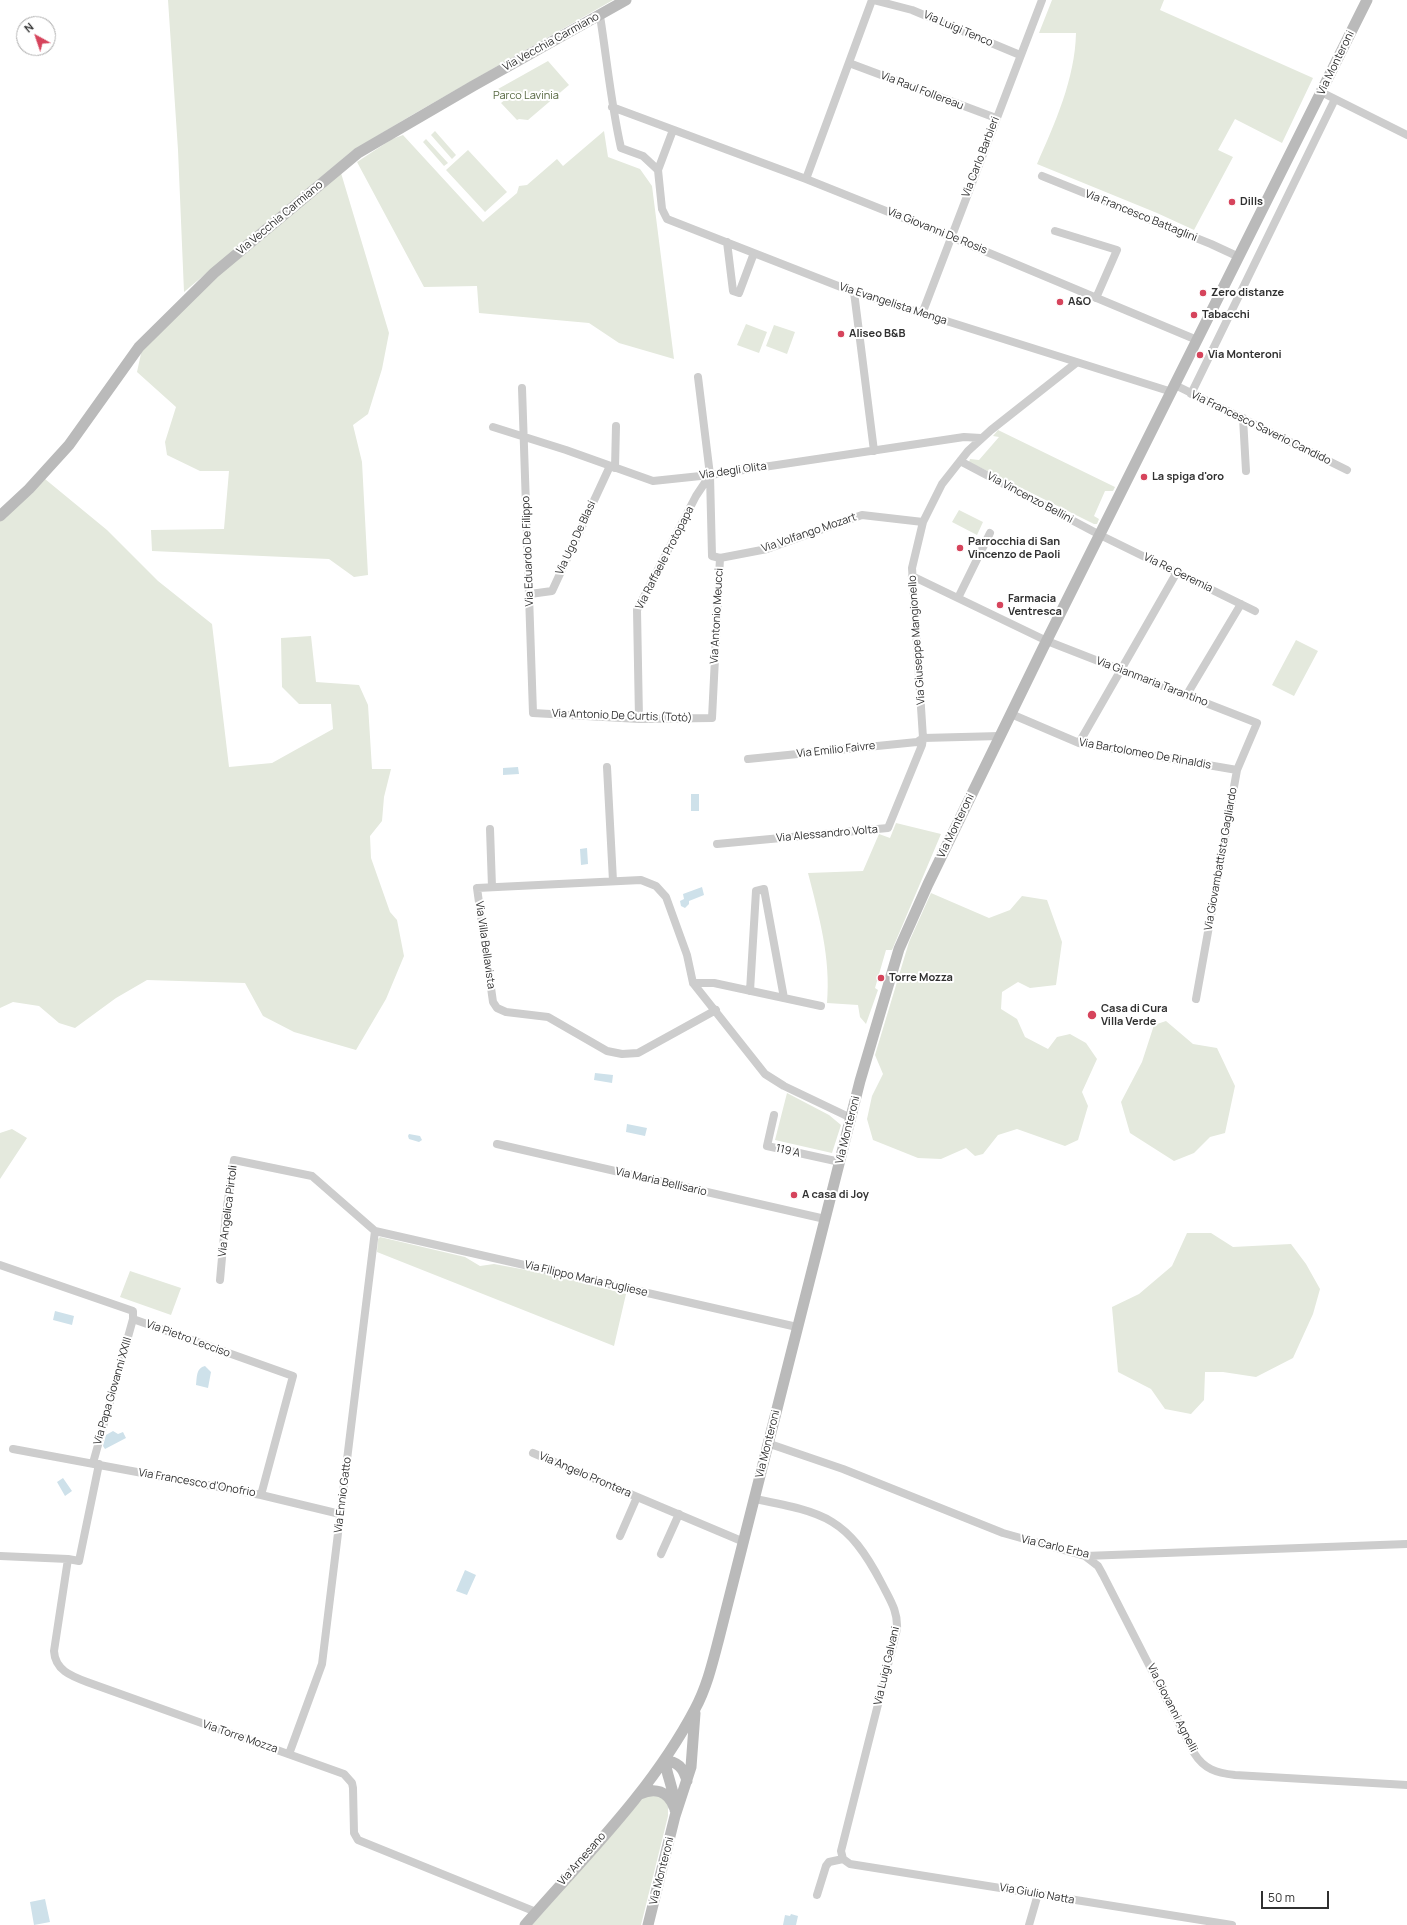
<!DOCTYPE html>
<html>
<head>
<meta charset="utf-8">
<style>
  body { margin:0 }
  #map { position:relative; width:1407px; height:1925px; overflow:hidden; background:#fff; font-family:Manrope,sans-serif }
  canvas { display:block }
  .north { position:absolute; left:16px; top:16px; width:40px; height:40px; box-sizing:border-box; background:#fff; border:1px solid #acacac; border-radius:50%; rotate:320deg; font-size:11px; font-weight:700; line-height:16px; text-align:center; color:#303030 }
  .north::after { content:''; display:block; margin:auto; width:14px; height:18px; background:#d6445c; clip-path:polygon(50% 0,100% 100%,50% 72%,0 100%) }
  .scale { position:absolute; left:1261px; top:1891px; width:68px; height:18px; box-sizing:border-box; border:2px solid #303030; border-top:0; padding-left:5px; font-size:12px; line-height:14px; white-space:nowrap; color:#303030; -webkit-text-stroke:3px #fff; paint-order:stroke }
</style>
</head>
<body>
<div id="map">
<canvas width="1407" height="1925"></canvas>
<div class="north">N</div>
<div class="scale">50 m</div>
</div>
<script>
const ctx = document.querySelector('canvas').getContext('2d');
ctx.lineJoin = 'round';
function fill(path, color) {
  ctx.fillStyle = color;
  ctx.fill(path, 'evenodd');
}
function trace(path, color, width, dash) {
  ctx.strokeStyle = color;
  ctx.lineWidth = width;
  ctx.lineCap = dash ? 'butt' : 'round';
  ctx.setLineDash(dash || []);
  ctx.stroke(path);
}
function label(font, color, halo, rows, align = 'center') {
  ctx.font = font + ' Manrope,sans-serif';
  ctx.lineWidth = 4;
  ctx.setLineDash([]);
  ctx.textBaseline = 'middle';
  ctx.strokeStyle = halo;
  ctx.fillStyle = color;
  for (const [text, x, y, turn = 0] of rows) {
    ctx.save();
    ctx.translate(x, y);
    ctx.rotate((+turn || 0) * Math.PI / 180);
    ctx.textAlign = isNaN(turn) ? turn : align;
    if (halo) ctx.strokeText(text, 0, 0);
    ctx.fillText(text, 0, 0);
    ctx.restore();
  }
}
const green = new Path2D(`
  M168 0H613L412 115 352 151 184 292 178 150Z
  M1052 0H1164L1160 10 1313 78 1282 143 1235 119 1218 150 1233 157 1194 230 1157 213 1037 164C1055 123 1075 79 1076 33H1039Z
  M548 61 569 85 528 120 519 119 517 120 501 103 506 99 498 89Z
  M435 131 456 155 452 159 431 135Z
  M604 131 608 157 640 169 652 186 674 359 619 343 589 323 479 313 477 286 424 287 357 162 392 139 403 135 483 222 517 193 519 186 527 185 557 159 563 166Z
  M426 139 448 163 444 166 423 142Z
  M468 150 507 192 485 212 446 170Z
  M341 173 389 333 382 369 368 414 353 425 362 462 368 575 354 577 329 559 152 551 151 530 224 529 229 471H200L167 455 165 442 176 407 137 372 142 349 190 299Z
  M746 324 767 332 759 353 737 345Z
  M774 325 795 332 787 354 766 346Z
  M998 430 1115 487 1113 491H1105L1094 516 1099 519 1097 524H1094L969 462 970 459 979 460 999 437 993 436Z
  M45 479 107 530 158 581 212 624 229 767 272 763 333 729 331 704H299L282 687 281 638 311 636 316 682 359 685 368 705 372 769H391L384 797 382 821 370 836 371 858 390 912 397 920 404 956 386 999 356 1050 294 1032 263 1016 245 983 147 980 116 998 75 1028 59 1023 39 1006 13 1002 0 1008V519Z
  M959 510 983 522 977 535 952 522Z
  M1296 640 1318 651 1294 696 1272 685Z
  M896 823 941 834 892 950H886L875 988 878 990 866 1024 860 1017 858 1005 827 1003C831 958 819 916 808 873L863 871 879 834 890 838Z
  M931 893 989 918 1010 910 1022 896 1047 900 1062 942 1056 985 1030 988 1018 982 1002 992 1001 1009 1017 1019 1025 1037 1048 1049 1057 1037 1070 1034 1086 1043 1097 1059 1082 1092 1088 1106 1078 1140 1065 1146 1017 1129 998 1135 983 1154 975 1156 966 1148 941 1159 918 1158 873 1140 867 1119 872 1096 883 1074 875 1055 909 942Z
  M1166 1021 1193 1044 1217 1048 1235 1086 1225 1133 1210 1137 1194 1153 1174 1161 1130 1133 1121 1102 1142 1062 1154 1025Z
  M787 1093 829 1115 841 1125 832 1153 775 1140Z
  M12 1129 27 1138 0 1179V1133Z
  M1187 1233H1211L1233 1247 1291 1244 1306 1264 1320 1289 1313 1314 1293 1358 1256 1377 1223 1372H1205L1204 1400 1191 1414 1165 1409 1151 1389 1118 1372 1112 1307 1139 1294 1172 1266Z
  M380 1237 465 1257 480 1266 494 1264 548 1274 626 1294 614 1346 377 1252 378 1239Z
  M130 1271 181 1288 171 1315 120 1297Z
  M658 1794 668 1804V1816L641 1925H532L643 1797Z`);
const water = new Path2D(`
  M518 767 519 774 503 775V768Z
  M691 794H699V811H691Z
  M587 848 588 864 581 865 580 849Z
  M702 887 704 895 689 901V904L685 908 681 906 680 901 684 899 683 894Z
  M595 1073 613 1075 612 1083 594 1080Z
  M627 1124 647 1128 645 1136 626 1132Z
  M409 1134 420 1136 422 1140 419 1142 409 1139 408 1136Z
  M55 1311 74 1316 72 1325 53 1320Z
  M205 1366 211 1372 208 1388 196 1385C197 1377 196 1368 205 1366Z
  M113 1431 118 1434 123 1432 126 1438 105 1449 103 1446 106 1435Z
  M63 1478 72 1491 65 1496 57 1482Z
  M465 1570 476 1575 467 1595 456 1591Z
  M45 1899 50 1922 34 1925 30 1902Z
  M791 1914 798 1916 796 1925H783L785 1915 790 1916Z`);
const street = new Path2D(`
  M873 0 912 10 1020 55
  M600 16C607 60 611 104 621 148L643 156 658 170
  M849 63 996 118
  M1321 92 1407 135
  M612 107 806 179 951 237 1197 340
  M673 130 658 170 662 209 667 219 851 291 1172 392
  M1042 176 1211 244 1239 257
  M806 179 872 0
  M1055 231 1117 250 1096 298
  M727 242 733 291 739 293 754 253
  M854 292 874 451
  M922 314 1042 0
  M1175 385 1347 470
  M522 388 533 713 639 719 712 718 720 558 712 556 710 475 698 377
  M1191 394 1335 99
  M1243 418 1246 471
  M493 427 566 450 653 481 710 475 964 437 981 438
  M960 461 1100 535 1255 611
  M615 468 616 426
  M720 558 767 549 862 515 923 522
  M912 576 1047 641 1257 723 1237 770 1196 999
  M530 594 552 591 610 466
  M958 598 990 533
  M1186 696 1241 604
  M1011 714 1079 743 1237 770
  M639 719 637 610 696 496 710 475
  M1000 736 923 738 912 568 923 522 942 484 968 451 991 430 1076 363
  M1079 743 1177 572
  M748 759 917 742 923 738
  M607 767 613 881
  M490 829 492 887
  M717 844 888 828 922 745 923 738
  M693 983H714L821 1006
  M750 991 756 891 764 889 784 998
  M716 1010 638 1053 622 1054 607 1051 548 1017 506 1012 497 1008 493 1002 477 888 641 880 656 886 666 897 687 955 693 983 765 1074 784 1086 851 1118
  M774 1115 767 1146 840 1162
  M497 1144 825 1219
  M0 1265 133 1311V1319L293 1376 261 1495 13 1449
  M220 1280 226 1213 234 1160 312 1176 375 1231 797 1327
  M767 1443 843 1469 1003 1533 1085 1556 1407 1544
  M533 1453 744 1542
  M93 1463 133 1319
  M261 1495 340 1514
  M755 1499C825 1513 847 1517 882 1584 890 1600 898 1611 897 1629L841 1851 843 1859 829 1862 826 1866 817 1895
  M620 1536 637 1497
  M661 1554 679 1514
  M0 1556 68 1559 54 1651C55 1670 71 1676 87 1682L344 1774 352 1783 353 1788 354 1833 358 1840 536 1912
  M1085 1556 1098 1566 1103 1575 1194 1753C1204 1769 1216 1773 1235 1775L1407 1785
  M68 1559 79 1561 99 1464
  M289 1754 322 1664 375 1231
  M843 1859 850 1864 1232 1925
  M1029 1925 1038 1894`);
const secondary = new Path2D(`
  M0 516 29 489 69 445 139 347 214 273 358 153 473 86 626 0
  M665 1761C667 1778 675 1790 675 1810
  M665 1761C678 1761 684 1769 687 1781
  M640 1794C655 1787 668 1791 674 1807
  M525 1925C585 1856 652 1791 695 1709 707 1687 713 1661 719 1638L860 1081 899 949 928 884 1043 648 1367 0
  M648 1925 675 1816 691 1767 695 1713`);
const markers = [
  [1232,202,4,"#d6445c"],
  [1203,293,4,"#d6445c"],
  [1060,302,4,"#d6445c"],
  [1194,315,4,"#d6445c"],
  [841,334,4,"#d6445c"],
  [1200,355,4,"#d6445c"],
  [1144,477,4,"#d6445c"],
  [960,548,4,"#d6445c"],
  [1000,605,4,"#d6445c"],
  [881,978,4,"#d6445c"],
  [1092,1015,5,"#d6445c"],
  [794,1195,4,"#d6445c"]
];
const streetNames = [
  ["Via Luigi Tenco",958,29,23],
  ["Via Vecchia Carmiano",551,42,-29],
  ["Via Monteroni",1336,63,-64],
  ["Via Raul Follereau",922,91,21],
  ["Via Carlo Barbieri",981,157,-69],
  ["Via Francesco Battaglini",1141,216,22],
  ["Via Vecchia Carmiano",280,218,-40],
  ["Via Giovanni De Rosis",937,231,22],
  ["Via Evangelista Menga",893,304,18],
  ["Via Francesco Saverio Candido",1261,428,26],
  ["Via degli Olita",733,471,-8],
  ["Via Vincenzo Bellini",1030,498,28],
  ["Via Volfango Mozart",809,533,-19],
  ["Via Ugo De Blasi",576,538,-65],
  ["Via Eduardo De Filippo",528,551,-92],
  ["Via Raffaele Protopapa",665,558,-63],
  ["Via Re Geremia",1178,573,26],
  ["Via Antonio Meucci",717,616,-87],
  ["Via Giuseppe Mangionello",917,640,-94],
  ["Via Gianmaria Tarantino",1152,682,21],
  ["Via Antonio De Curtis (Totò)",622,716,2],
  ["Via Emilio Faivre",836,750,-6],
  ["Via Bartolomeo De Rinaldis",1145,754,10],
  ["Via Monteroni",956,826,-64],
  ["Via Alessandro Volta",827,834,-5],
  ["Via Giovambattista Gagliardo",1221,859,-80],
  ["Via Villa Bellavista",485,945,82],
  ["Via Monteroni",848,1130,-76],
  ["119 A",788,1151,13],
  ["Via Maria Bellisario",661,1182,13],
  ["Via Angelica Pirtoli",228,1211,-83],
  ["Via Filippo Maria Pugliese",586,1279,13],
  ["Via Pietro Lecciso",188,1339,20],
  ["Via Papa Giovanni XXIII",113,1391,-74],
  ["Via Monteroni",768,1444,-76],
  ["Via Angelo Prontera",585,1475,23],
  ["Via Francesco d'Onofrio",197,1483,10],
  ["Via Ennio Gatto",343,1495,-83],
  ["Via Carlo Erba",1055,1547,13],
  ["Via Luigi Galvani",887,1666,-77],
  ["Via Giovanni Agnelli",1172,1708,63],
  ["Via Torre Mozza",240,1737,19],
  ["Via Arnesano",582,1859,-49],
  ["Via Monteroni",662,1871,-76],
  ["Via Giulio Natta",1037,1894,10]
];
const parkNames = [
  ["Parco Lavinia",526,96]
];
const poiNames = [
  ["Dills",1240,202],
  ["Zero distanze",1211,293],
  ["A&O",1068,302],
  ["Tabacchi",1202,315],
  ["Aliseo B&B",849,334],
  ["Via Monteroni",1208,355],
  ["La spiga d'oro",1152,477],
  ["Parrocchia di San",968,542],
  ["Vincenzo de Paoli",968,555],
  ["Farmacia",1008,599],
  ["Ventresca",1008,612],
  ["Torre Mozza",889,978],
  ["Casa di Cura",1101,1009],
  ["Villa Verde",1101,1022],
  ["A casa di Joy",802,1195]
];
fill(green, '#e4e9dd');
fill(water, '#cee1ea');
trace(street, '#cdcdcd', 8);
trace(secondary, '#bababa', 11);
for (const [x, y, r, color] of markers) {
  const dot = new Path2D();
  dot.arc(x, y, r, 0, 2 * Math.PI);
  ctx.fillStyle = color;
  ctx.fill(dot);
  trace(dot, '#fff', 1.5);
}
label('11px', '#303030', '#fff', streetNames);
label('11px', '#576841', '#fff', parkNames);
label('bold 11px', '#303030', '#fff', poiNames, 'left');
</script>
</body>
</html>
